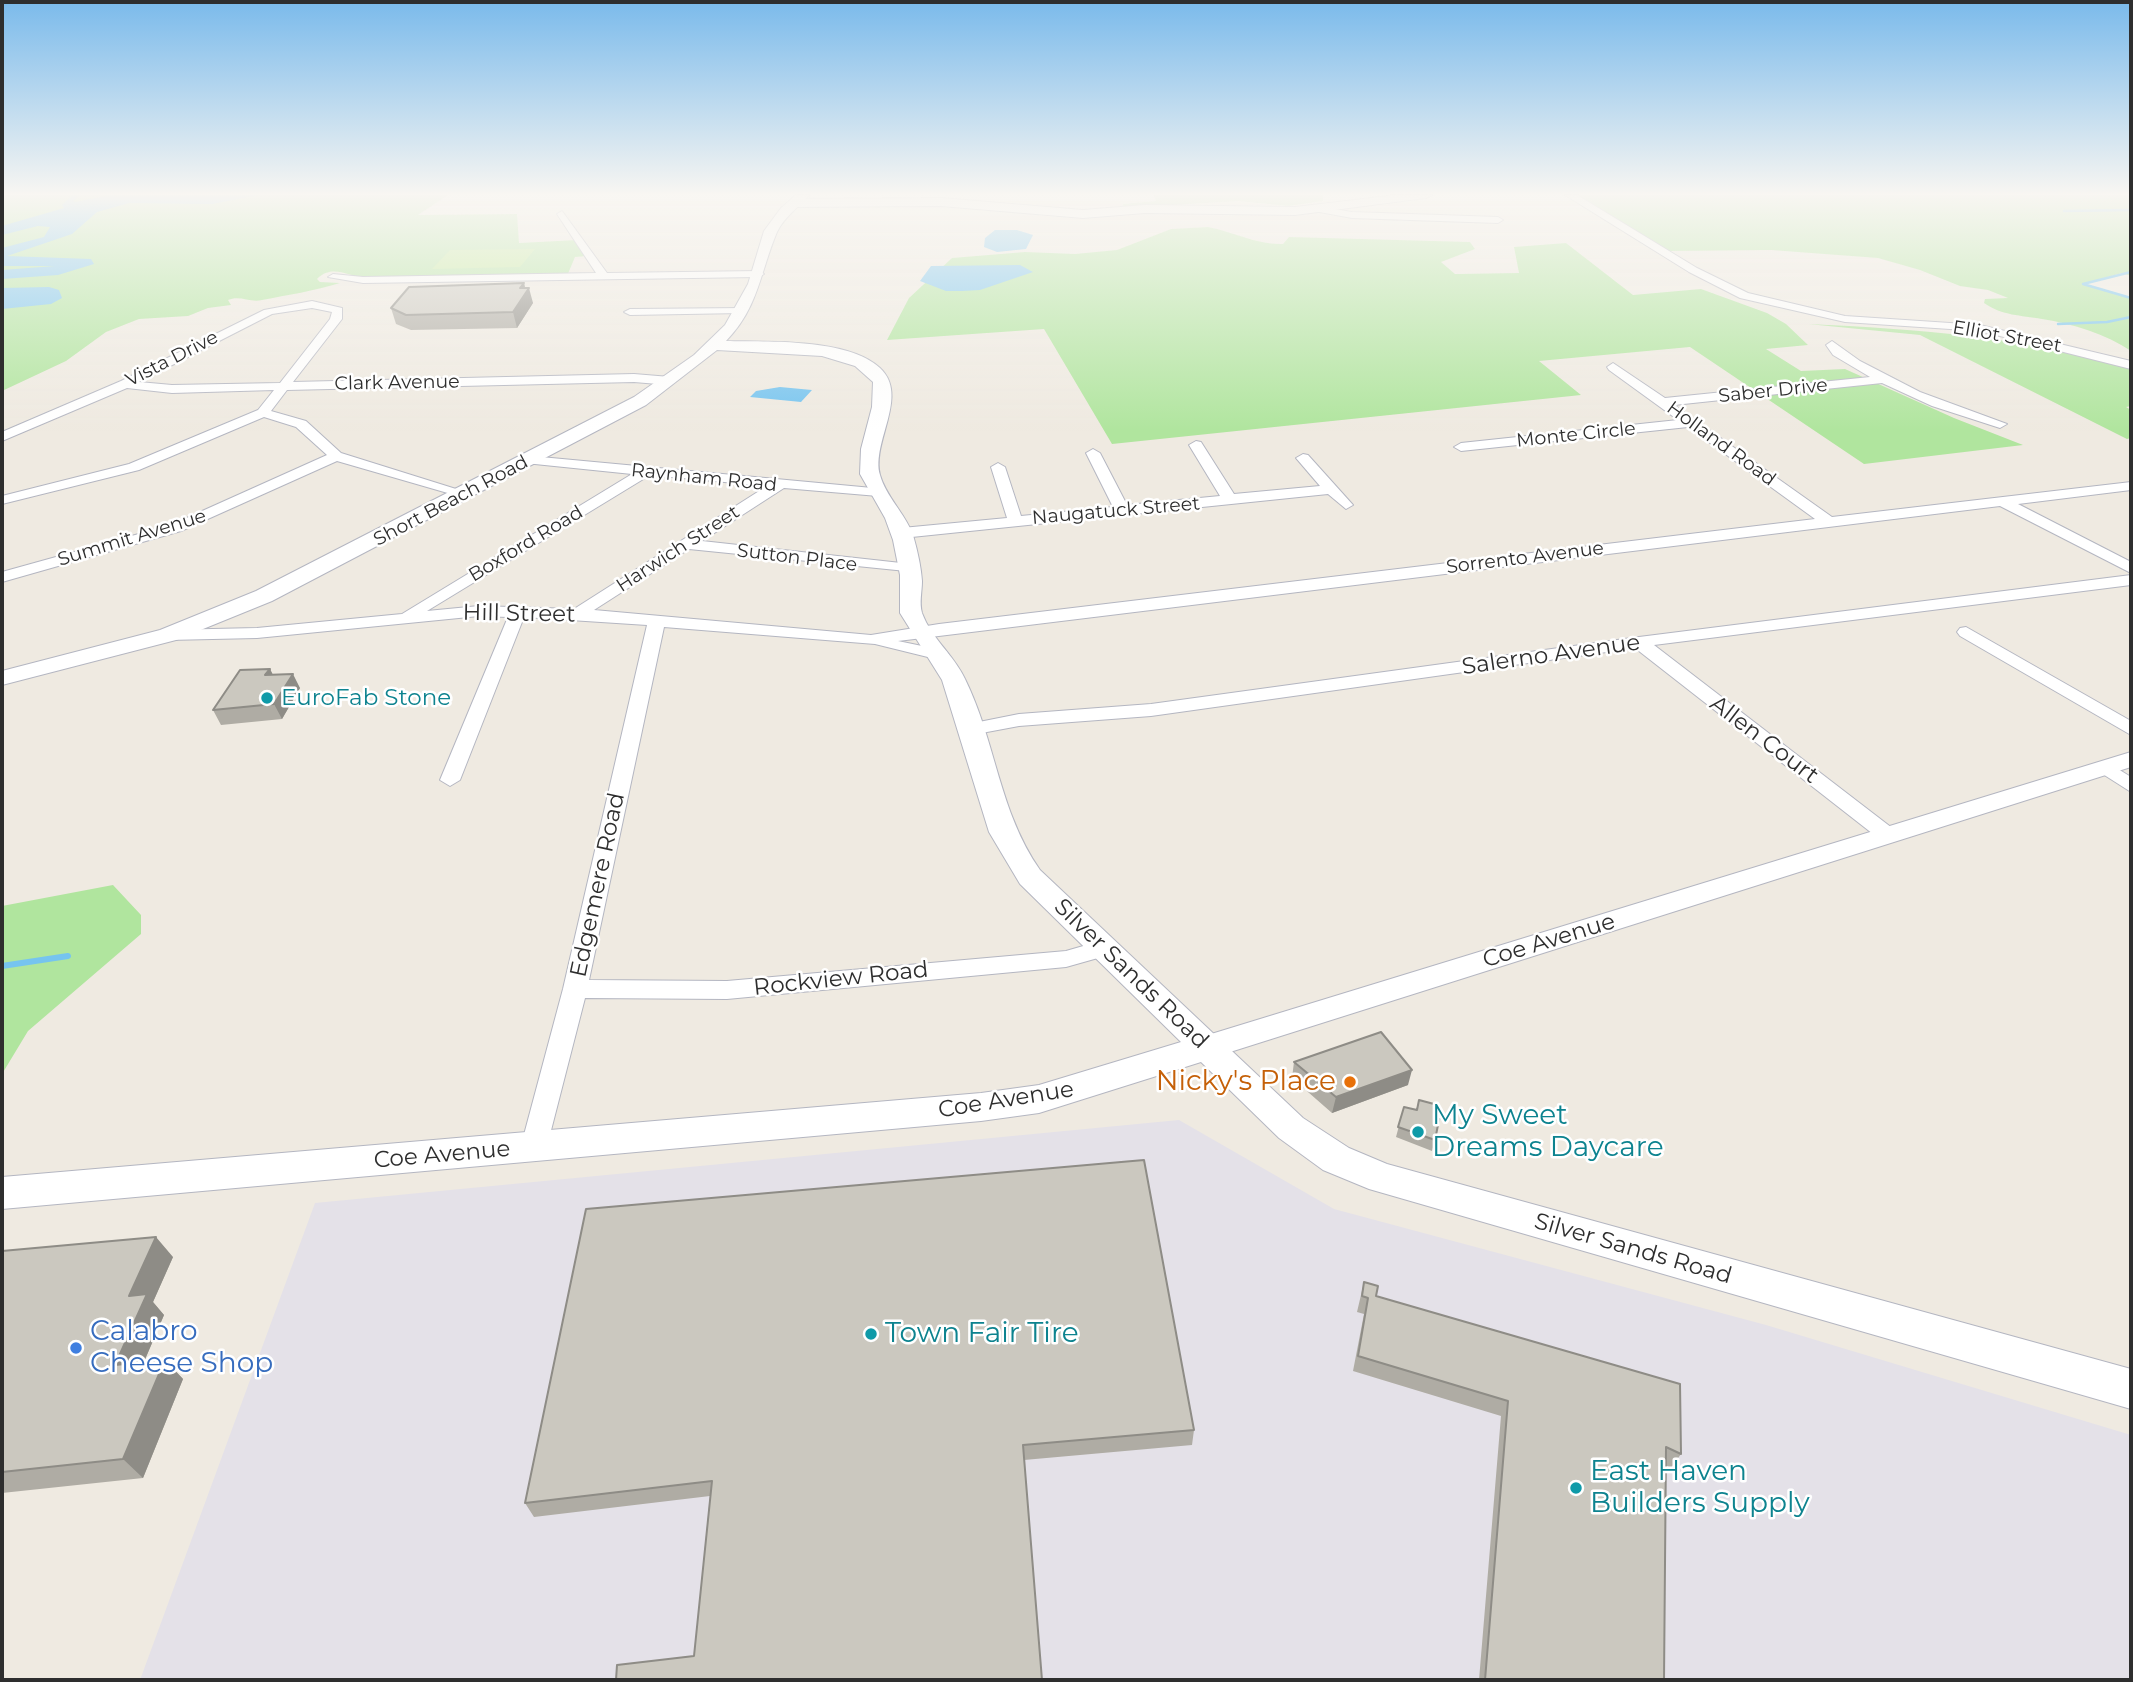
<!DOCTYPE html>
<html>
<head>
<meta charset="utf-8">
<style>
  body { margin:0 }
  #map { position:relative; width:2133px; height:1682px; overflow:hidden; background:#efeae1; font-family:Montserrat,sans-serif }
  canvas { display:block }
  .frame { position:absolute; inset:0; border:4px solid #2e2e2e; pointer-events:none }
</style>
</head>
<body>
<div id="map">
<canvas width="2133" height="1682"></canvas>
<div class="frame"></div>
</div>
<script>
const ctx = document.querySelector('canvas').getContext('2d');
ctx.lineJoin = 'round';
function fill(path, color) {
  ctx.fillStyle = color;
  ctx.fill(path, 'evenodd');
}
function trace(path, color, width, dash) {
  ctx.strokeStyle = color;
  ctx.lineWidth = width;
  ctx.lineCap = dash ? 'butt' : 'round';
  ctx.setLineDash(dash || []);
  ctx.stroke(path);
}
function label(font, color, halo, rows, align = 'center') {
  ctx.font = font + ' Montserrat,sans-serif';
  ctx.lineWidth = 5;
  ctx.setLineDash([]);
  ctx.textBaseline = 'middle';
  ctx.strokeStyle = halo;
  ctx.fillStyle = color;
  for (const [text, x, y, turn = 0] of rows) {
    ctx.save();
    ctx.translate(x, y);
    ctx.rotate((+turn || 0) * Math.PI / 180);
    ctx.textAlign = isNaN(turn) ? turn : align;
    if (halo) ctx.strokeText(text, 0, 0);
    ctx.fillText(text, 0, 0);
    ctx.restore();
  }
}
const industrial = new Path2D(`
  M1179 1120 1334 1209 1766 1325 2131 1435V1680H140L315 1203Z`);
const green = new Path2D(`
  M2 195H448L418 215 517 214 519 243 577 240 587 256 575 257 567 276 364 278C348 276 332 264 317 279L320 282 340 283C314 291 288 295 262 300 250 303 240 295 228 300L231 305 208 308 188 316 139 319 106 332 66 361 2 391Z
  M1154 195H1323V201L1288 206 1238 201 1122 208 1123 204 1156 201Z
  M1576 195H2131V276L2122 273 2083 284 2131 298V351C2106 334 2073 324 2042 319 2020 315 2003 316 1984 303L1985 299 2008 298 1988 290 1960 286 1920 270 1878 258 1771 250 1669 251Z
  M1208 227C1234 232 1257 245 1283 244L1289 237 1470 242 1475 249 1441 262 1455 274 1519 273 1514 247 1566 243 1633 295 1701 289 1767 313 1786 324 1808 345 1766 349 1801 371 1845 369 1954 418 2023 445 1864 464 1690 347 1539 361 1581 395 1112 444 1044 329 887 340 909 298 952 258 1025 252 1075 254 1117 250 1171 229Z
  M1808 324C1919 329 2024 337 2131 368V406L2126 407 2131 410V438L2127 439 1920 335Z
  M113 885 141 915V934L28 1031 2 1074V906Z`);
const pitch = new Path2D(`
  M535 249 520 267 432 269 450 250Z`);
const water = new Path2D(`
  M73 195H80L73 201 75 202 110 195H259L212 204 129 203 97 212 72 234 7 256 91 259 94 264 58 275 2 279V270L55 266H2V248L44 237 50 227 38 226 2 235V226L64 208 62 205Z
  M995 230H1017L1033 235 1026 249 997 252 984 247 985 238Z
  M1020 265 1033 272 980 290 962 291H946L920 281 931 266Z
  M49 287 59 290 62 298 51 304 2 309V288Z
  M780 387 812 390 801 402 750 397 756 391Z`);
const streamFar1 = new Path2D(`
  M2064 211 2131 210
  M2131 272 2083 284 2131 298
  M2058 324 2107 322 2131 317`);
const stream = new Path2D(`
  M2 966 68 956`);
const minor = new Path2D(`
  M1565 195H1577L1697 268 1748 293 1845 316 1980 325 2131 361V369L1980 331 1845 322 1740 298 1689 272Z
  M1317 206 1352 212 1498 217 1503 220 1498 223 1352 218 1314 211Z
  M562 211 607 273 759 271 764 274 759 277 363 283 328 277 333 274 363 277 596 273 557 214Z
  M312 301 342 308V319L293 382 634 374 670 377 676 381 670 385 634 382 287 390 271 411 306 421 341 453 472 494 465 498 337 461 181 531 2 582V572L171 525 327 455 296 427 264 417 139 470 2 504V496L129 464 258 410 274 390 172 393 127 388 2 441V432L121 381 264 310ZM312 308 332 312 330 319 280 383 172 385 139 382 272 314Z
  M746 308 748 310 742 313 630 315 624 312 630 309Z
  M1832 341 1860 361 1920 392 2007 424 2000 428 1932 406 1882 383 1674 405 1832 517 2131 482V490L2018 504 2131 562V573L2000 506 898 641 946 651 949 655 940 660 875 644 664 627 589 980 727 981 1066 951 1104 940 1112 942 1115 948 1112 954 1066 967 727 999 585 998 547 1146 543 1154 534 1157 525 1154 521 1146 563 989 647 625 524 617 460 780 450 786 440 780 508 617 479 616 257 638 168 640 159 635 168 630 257 628 402 614 632 474 525 463V457L530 456 883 489 885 492 878 496 784 488 702 541 910 564 918 569 916 572 689 549 594 610 871 635 939 624 1815 519 1688 427 1461 451 1454 447 1461 443 1678 420 1609 370 1607 367 1613 363 1665 398 1870 377 1833 355 1826 345ZM650 475 767 486 574 609 479 606 427 611Z
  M1196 441 1201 442 1234 494 1320 486 1296 458 1303 454 1308 455 1353 505 1346 509 1328 494 902 538 894 533 902 528 1007 518 991 467 998 463 1005 467 1021 516 1113 507 1086 453 1093 449 1100 453 1127 505 1220 496 1189 445Z
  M2131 575V585L1654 645 1896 831 1899 836 1889 843 1882 841 1635 648 1151 716 1019 726 971 735 962 729 964 725 1019 714 1151 704 1639 637Z
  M1966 627 2131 721V735L1960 636 1957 632 1960 628Z
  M2105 761 2131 777V792L2098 771 2095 767Z`);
const tertiary = new Path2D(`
  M1397 195H1432L1426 198 1295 215 1145 213 1083 218 941 206 793 207 787 203 793 199 941 198 1083 210 1145 205 1295 207Z
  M2131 752V767L1208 1059 1197 1055 1193 1047 1197 1039 1208 1035Z`);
const secondary = new Path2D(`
  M796 195H809C798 208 784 217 777 232 760 272 759 307 726 341 768 342 848 338 880 368 910 396 871 442 880 475 886 497 905 513 913 535 917 549 921 566 922 581 922 592 919 602 922 613 931 638 954 655 965 679 996 742 999 812 1040 870L1303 1118 1349 1148 1387 1164 2131 1369V1409L1369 1189 1323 1170 1279 1138 1201 1062 1039 1113 981 1121 2 1209V1177L981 1093 1039 1085 1181 1042 1020 884 989 832 942 680 900 613V575L893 540 885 518 860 474 861 449 872 407 873 382 855 366 822 356 717 350 646 405 272 601 176 640 2 685V671L160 630 256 591 634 397 694 355 725 325 748 284 764 231 781 208Z`);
const wall = new Path2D(`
  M524 283 525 288 533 303 517 328 411 330 396 324 391 308Z
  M270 669 273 675 300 688 282 719 221 725 213 710Z
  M1294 1062 1408 1085 1332 1113 1292 1078Z
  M1419 1100 1435 1140 1432 1151 1396 1137 1404 1107 1416 1110Z
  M586 1209 1194 1430 1192 1445 1024 1460 694 1656 710 1496 534 1517 525 1503Z
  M2 1251 173 1257 153 1302 164 1315 144 1362 165 1360 183 1379 143 1478 2 1493Z
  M1364 1282 1376 1296 1681 1454 1671 1468 1665 1465 1664 1680H1479L1501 1416 1353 1371 1364 1314 1357 1312Z`);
const shadedWall = new Path2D(`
  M524 283 526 292 529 288 533 303 517 328 513 312 520 288Z
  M270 669 277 683 265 675Z
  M293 674 300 688 282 719 274 704Z
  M1412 1070 1408 1085 1332 1113 1336 1097Z
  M156 1237 173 1257 153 1302 164 1315 134 1385 115 1365 129 1296Z
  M165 1360 183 1379 143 1478 123 1459Z`);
const building = new Path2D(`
  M524 283 520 288H529L513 312 406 315 391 308 409 287Z
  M270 669 265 675 293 674 274 704 213 710 240 670Z
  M1381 1032 1412 1070 1336 1097 1294 1062Z
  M1419 1100 1434 1104V1109L1441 1110 1435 1140 1398 1127 1404 1107 1417 1110Z
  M1144 1160 1194 1430 1023 1445 1042 1680H616L617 1665 694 1656 712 1481 525 1503 586 1209Z
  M156 1237 129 1296 147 1294 115 1365 165 1360 123 1459 2 1472V1251Z
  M1364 1282 1378 1286 1376 1296 1680 1384 1681 1454 1666 1447 1664 1680H1485L1508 1401 1358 1356 1368 1298 1362 1296Z`);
const markers = [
  [267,698,7,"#0f9aa8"],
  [1350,1082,7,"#e8710a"],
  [1418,1132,7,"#0f9aa8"],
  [871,1334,7,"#0f9aa8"],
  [76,1348,7,"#3f7fe0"],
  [1576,1488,7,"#0f9aa8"]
];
const farStreetnames = [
  ["Elliot Street",2007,337,10],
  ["Vista Drive",172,359,-27],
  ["Clark Avenue",397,383,-1],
  ["Saber Drive",1773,391,-6],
  ["Monte Circle",1576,435,-6],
  ["Holland Road",1721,444,36],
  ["Raynham Road",704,478,6],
  ["Short Beach Road",451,501,-28],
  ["Naugatuck Street",1116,511,-5],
  ["Summit Avenue",132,538,-17],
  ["Boxford Road",526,544,-31],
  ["Harwich Street",678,549,-33],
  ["Sutton Place",797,558,7],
  ["Sorrento Avenue",1525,558,-7]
];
const streetNames = [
  ["Hill Street",519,614,1],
  ["Salerno Avenue",1551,655,-8],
  ["Allen Court",1764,740,37],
  ["Edgemere Road",598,885,-78],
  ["Coe Avenue",1549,941,-17],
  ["Silver Sands Road",1131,974,44],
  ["Rockview Road",841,979,-6],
  ["Coe Avenue",1006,1100,-9],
  ["Coe Avenue",442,1155,-5],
  ["Silver Sands Road",1633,1249,16]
];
const cultureNames = [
  ["EuroFab Stone",281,698]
];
const nearFoodnames = [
  ["Nicky's Place",1336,1082]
];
const nearCulturenames = [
  ["My Sweet",1432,1116],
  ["Dreams Daycare",1432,1148],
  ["Town Fair Tire",885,1334],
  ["East Haven",1590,1472],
  ["Builders Supply",1590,1504]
];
const nearShopnames = [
  ["Calabro",90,1332],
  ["Cheese Shop",90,1364]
];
fill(industrial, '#e4e1e8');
fill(green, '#b0e59e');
fill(pitch, '#c2ec9a');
fill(water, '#76c4ef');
trace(streamFar1, '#76c4ef', 2.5);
trace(stream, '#76c4ef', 6);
trace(minor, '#b4b6c1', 2);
trace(tertiary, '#b4b6c1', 2);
trace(secondary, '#b4b6c1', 2);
fill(minor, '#fff');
fill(tertiary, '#fff');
fill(secondary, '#fff');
fill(wall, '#afaca4');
fill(shadedWall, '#8e8c86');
fill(building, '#cbc8bf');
trace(building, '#8e8c86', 2);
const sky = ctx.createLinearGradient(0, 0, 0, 431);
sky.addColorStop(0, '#7abaeb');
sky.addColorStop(0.45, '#f8f6f2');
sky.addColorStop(1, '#f8f6f200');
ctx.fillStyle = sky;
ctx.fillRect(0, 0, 2133, 431);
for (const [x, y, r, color] of markers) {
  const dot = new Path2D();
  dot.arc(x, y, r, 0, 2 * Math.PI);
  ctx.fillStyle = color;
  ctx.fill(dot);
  trace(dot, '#fff', 2.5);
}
label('19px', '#2e2e2e', '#fff', farStreetnames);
label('23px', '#2e2e2e', '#fff', streetNames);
label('23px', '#0d838f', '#fff', cultureNames, 'left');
label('28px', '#c56008', '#fff', nearFoodnames, 'right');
label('28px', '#0d838f', '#fff', nearCulturenames, 'left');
label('28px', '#366cbe', '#fff', nearShopnames, 'left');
</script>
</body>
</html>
